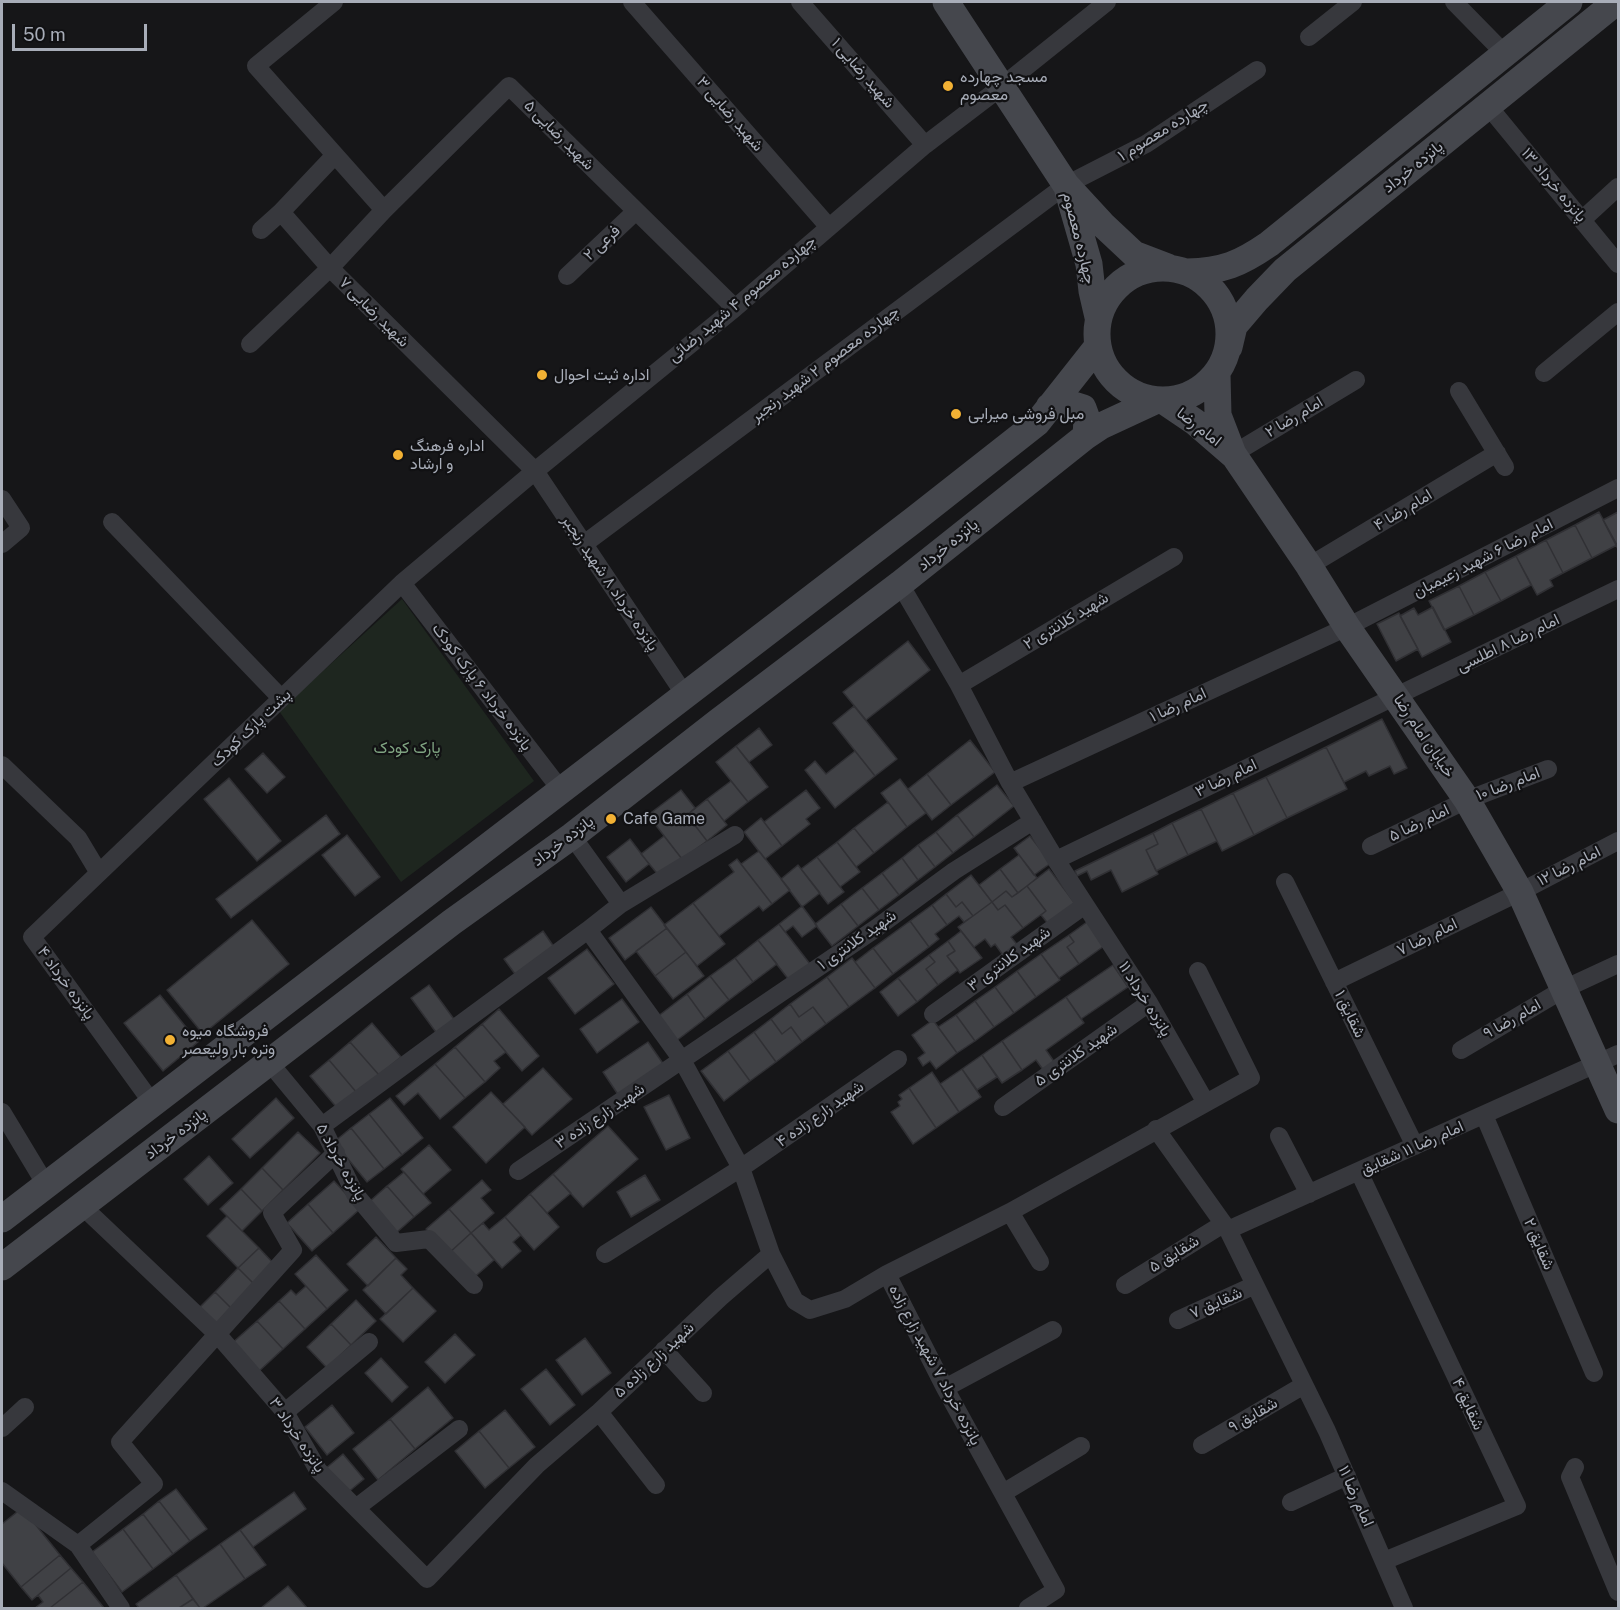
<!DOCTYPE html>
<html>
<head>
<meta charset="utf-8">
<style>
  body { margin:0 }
  #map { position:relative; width:1620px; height:1610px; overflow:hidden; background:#161618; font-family:"Public Sans",sans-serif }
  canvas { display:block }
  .frame { position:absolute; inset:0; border:3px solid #a8adb8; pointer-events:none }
  .scale { position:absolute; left:12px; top:24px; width:135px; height:27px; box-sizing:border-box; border:3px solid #a8adb8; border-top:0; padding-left:8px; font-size:18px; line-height:21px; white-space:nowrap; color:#a8adb8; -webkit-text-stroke:4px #111113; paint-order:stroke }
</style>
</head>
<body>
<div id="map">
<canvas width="1620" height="1610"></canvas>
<div class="frame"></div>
<div class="scale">50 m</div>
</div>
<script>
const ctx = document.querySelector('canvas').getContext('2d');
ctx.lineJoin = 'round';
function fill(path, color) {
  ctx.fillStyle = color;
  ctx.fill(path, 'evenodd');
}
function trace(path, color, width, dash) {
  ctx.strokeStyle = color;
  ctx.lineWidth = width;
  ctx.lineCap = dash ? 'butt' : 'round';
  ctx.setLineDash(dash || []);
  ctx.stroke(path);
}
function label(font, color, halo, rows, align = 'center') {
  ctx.font = font + ' "Public Sans",Vazirmatn,sans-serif';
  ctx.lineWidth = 4.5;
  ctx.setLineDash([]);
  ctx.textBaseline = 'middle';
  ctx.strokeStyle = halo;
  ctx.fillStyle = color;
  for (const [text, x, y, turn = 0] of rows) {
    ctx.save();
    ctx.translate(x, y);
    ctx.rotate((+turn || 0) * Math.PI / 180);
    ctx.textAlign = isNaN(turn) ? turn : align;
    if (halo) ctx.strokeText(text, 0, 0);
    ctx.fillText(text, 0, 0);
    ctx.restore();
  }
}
const green = new Path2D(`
  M402 599 534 781 401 882 279 711Z`);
const building = new Path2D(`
  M1599 512 1617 545 1592 558 1575 525Z
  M1618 512V549L1603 520Z
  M1575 525 1592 558 1563 573 1546 540Z
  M1546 540 1563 573 1550 580 1553 586 1537 595 1516 556Z
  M1516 556 1531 585 1501 601 1485 572Z
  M1485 572 1501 601 1474 615 1459 586Z
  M1459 586 1474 615 1444 630 1429 601Z
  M1433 607 1451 642 1422 657 1400 616 1414 608 1418 615Z
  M1399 613 1418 649 1396 661 1377 624Z
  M908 641 930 670 866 720 843 692Z
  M854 706 897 759 875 776 833 723Z
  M1382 719 1407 768 1394 774 1390 766 1369 776 1366 771 1344 782 1326 747Z
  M759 728 772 745 749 762 736 746Z
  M970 740 995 772 951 805 927 774Z
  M736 746 768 787 748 802 716 762Z
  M1326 747 1347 789 1287 818 1266 777Z
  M855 751 875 776 835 808 805 770 815 761 826 774Z
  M263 753 285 777 267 793 245 769Z
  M927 774 951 805 932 820 908 789Z
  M1266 777 1287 818 1254 835 1233 793Z
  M229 778 281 841 257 861 204 799Z
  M900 779 926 813 907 827 881 793Z
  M731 781 748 802 724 821 707 799Z
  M997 785 1014 806 974 837 957 815Z
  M681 790 695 808 687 815 707 841 682 859 648 815Z
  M806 790 820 808 806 819 810 824 782 846 764 822Z
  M1233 793 1254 835 1222 851 1201 809Z
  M707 799 727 825 707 841 687 815Z
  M888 802 907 827 874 853 854 828Z
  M1201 809 1217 841 1188 855 1172 823Z
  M326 815 340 834 231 918 216 899Z
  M957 815 974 837 953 853 936 832Z
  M761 818 782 846 765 859 744 832Z
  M1172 823 1188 855 1156 871 1146 850 1158 844 1153 833Z
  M854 828 874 853 856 867 837 842Z
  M936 832 953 853 935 867 918 845Z
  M1153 833 1158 844 1146 850 1158 874 1122 892 1111 870 1091 880 1087 871 1077 876 1075 871Z
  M347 835 380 877 355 896 322 855Z
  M664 836 682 859 660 877 641 854Z
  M1030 836 1051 863 1034 875 1014 848Z
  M630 839 649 864 626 882 607 857Z
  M837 842 860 872 840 887 817 857Z
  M918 845 935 867 918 880 902 858Z
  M759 851 790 890 772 904 741 864Z
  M1019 855 1037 878 1018 893 1000 869Z
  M817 857 844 892 828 904 801 869Z
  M902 858 918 880 899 895 882 873Z
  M737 859 772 904 763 911 759 906 719 936 693 903 734 872 729 865Z
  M798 865 820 893 802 907 781 879Z
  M1000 869 1018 893 1012 897 1006 891 992 902 979 885Z
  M1049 869 1077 906 1050 926 1041 915 1046 911 1027 886Z
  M882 873 899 895 879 910 862 888Z
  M971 875 992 902 973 916 962 902 956 907 946 894Z
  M1027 886 1046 911 1023 928 1005 905 998 910 992 902 1006 891 1012 897Z
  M862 888 879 910 858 926 841 904Z
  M946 894 956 907 962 902 973 916 964 922 959 916 947 925 932 905Z
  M992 902 998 910 1005 905 1023 928 1011 937 1019 947 1005 958 995 944 991 947 985 939 974 947 958 927Z
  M693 903 725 944 697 966 664 925Z
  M841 904 858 926 832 946 815 924Z
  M932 905 947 925 935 934 939 939 929 947 910 921Z
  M802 906 817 926 802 937 793 926 785 932 779 924Z
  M651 907 667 928 625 960 609 938Z
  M252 920 289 964 203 1034 167 990Z
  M910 921 929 947 893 974 873 948Z
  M1087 922 1104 946 1079 964 1067 947 1074 942 1069 935Z
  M779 924 810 964 789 980 758 940Z
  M667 928 686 952 655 976 636 951Z
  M543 931 554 947 515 974 504 959Z
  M961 931 982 958 960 973 947 956 955 951 948 941Z
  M1069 935 1074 942 1067 947 1079 964 1059 978 1041 954Z
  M758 940 777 964 753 982 735 958Z
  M948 941 955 951 947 956 958 970 938 985 926 969 935 962 929 955Z
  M873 948 893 974 875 988 855 962Z
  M587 949 614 984 575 1014 548 978Z
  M686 952 704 976 673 999 655 976Z
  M1041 954 1060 980 1036 997 1017 971Z
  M929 955 935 962 926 969 938 985 917 1002 898 978Z
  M735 958 753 982 729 1000 710 976Z
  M852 958 875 988 849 1007 827 977Z
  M1113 965 1128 987 1081 1019 1066 997Z
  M1017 971 1036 997 1014 1013 995 987Z
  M710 976 729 1000 705 1019 687 994Z
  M827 977 849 1007 826 1024 813 1007 799 1017 790 1004Z
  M898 978 917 1002 898 1016 880 992Z
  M429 985 456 1022 438 1035 411 998Z
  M995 987 1014 1013 994 1027 975 1001Z
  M687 994 705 1019 676 1041 657 1017Z
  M160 995 198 1042 163 1071 124 1023Z
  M1066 997 1084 1023 1046 1050 1055 1063 1044 1071 1036 1060 1022 1070 1002 1041Z
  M622 999 639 1022 597 1053 580 1029Z
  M975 1001 994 1027 975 1041 956 1015Z
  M790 1004 799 1017 813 1007 826 1024 802 1042 791 1027 782 1034 771 1019Z
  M499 1009 539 1056 522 1071 482 1024Z
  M956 1015 975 1041 957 1053 938 1027Z
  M771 1019 782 1034 791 1027 802 1042 776 1062 754 1032Z
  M933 1020 957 1053 936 1069 930 1061 923 1066 918 1058 925 1053 912 1035Z
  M372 1023 401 1057 379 1075 350 1042Z
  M482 1024 506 1052 494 1061 500 1068 485 1082 455 1047Z
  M754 1032 776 1062 750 1081 728 1051Z
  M1002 1041 1022 1070 1002 1083 982 1055Z
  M350 1042 379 1075 357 1093 329 1060Z
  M648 1042 664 1065 619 1096 603 1072Z
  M455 1047 485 1082 465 1098 435 1064Z
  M728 1051 750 1081 724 1101 701 1071Z
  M982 1055 997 1077 977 1090 962 1069Z
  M329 1060 357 1093 338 1109 310 1076Z
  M435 1064 465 1098 440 1119 418 1093 404 1105 396 1096Z
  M543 1068 572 1099 532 1135 503 1104Z
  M962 1069 981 1097 959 1112 940 1084Z
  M932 1072 959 1112 936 1128 909 1088Z
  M909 1088 936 1128 913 1144 891 1112 900 1106 898 1102 902 1099 899 1095Z
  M491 1092 525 1127 486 1163 453 1127Z
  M669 1095 690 1138 666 1150 644 1107Z
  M276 1098 294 1118 250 1158 232 1139Z
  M390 1098 423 1138 402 1155 369 1114Z
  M369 1114 402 1155 384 1169 351 1128Z
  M608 1126 638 1159 583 1207 553 1174Z
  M351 1128 384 1169 367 1182 334 1142Z
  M298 1132 320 1153 283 1190 262 1168Z
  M429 1145 451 1170 423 1194 401 1169Z
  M209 1156 233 1183 208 1205 184 1179Z
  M262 1168 283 1190 262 1211 241 1189Z
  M404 1172 431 1203 414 1217 387 1186Z
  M553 1174 571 1193 547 1213 530 1194Z
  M645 1175 660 1200 631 1217 617 1192Z
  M482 1180 491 1190 481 1198 494 1213 471 1233 449 1209Z
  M334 1181 360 1209 333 1233 308 1204Z
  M387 1186 414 1217 396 1233 369 1202Z
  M241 1189 262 1211 242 1231 220 1209Z
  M530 1194 559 1227 534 1250 505 1217Z
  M308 1204 333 1233 312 1251 287 1223Z
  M449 1209 471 1233 448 1254 426 1229Z
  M227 1216 259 1248 238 1268 207 1236Z
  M505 1217 521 1235 513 1242 521 1251 502 1268 471 1233 483 1223 489 1230Z
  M471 1233 494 1260 471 1280 448 1254Z
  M376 1237 396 1258 368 1286 347 1264Z
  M259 1248 277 1267 257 1287 238 1268Z
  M316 1255 348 1290 327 1309 295 1274Z
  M396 1258 407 1269 401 1275 413 1288 386 1314 363 1290Z
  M238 1268 257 1287 233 1310 215 1292Z
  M306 1286 327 1309 305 1329 279 1301 291 1290 296 1295Z
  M413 1288 436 1311 403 1342 380 1319Z
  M215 1292 233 1310 216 1327 198 1309Z
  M356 1300 376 1321 351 1345 331 1324Z
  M279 1301 305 1329 283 1349 257 1321Z
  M257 1321 283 1349 257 1373 231 1344Z
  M331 1324 351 1345 327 1368 307 1347Z
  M455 1334 475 1355 445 1383 425 1362Z
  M585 1338 611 1373 582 1395 556 1360Z
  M381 1358 408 1387 392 1402 365 1373Z
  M546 1369 575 1405 550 1425 521 1389Z
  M428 1387 453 1418 415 1449 390 1419Z
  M332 1405 354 1433 327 1455 305 1427Z
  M505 1410 535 1447 509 1468 479 1431Z
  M390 1419 415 1449 378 1480 353 1449Z
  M479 1431 509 1468 485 1488 455 1451Z
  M343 1454 364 1479 346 1494 325 1469Z
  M176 1489 207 1529 190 1541 159 1501Z
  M294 1492 306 1509 253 1547 240 1530Z
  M159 1501 190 1541 173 1554 143 1514Z
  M22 1508 60 1555 21 1587 2 1563V1524Z
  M143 1514 173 1554 153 1569 123 1529Z
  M123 1529 153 1569 122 1592 92 1552Z
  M240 1530 266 1565 245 1579 220 1544Z
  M220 1544 245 1579 203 1608H200L176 1575Z
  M60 1555 71 1568 32 1600 21 1587Z
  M71 1568 83 1582 50 1608H35L43 1602 38 1595Z
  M176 1575 193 1599 179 1608H139L136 1604Z
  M83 1582 104 1608H50Z
  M288 1586 307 1608H261Z
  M193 1599 200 1608H179Z`);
const street = new Path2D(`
  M334 2 256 66 384 210 330 268 535 471 685 695
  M632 2 828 226
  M800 2 925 145
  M1454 2 1505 54
  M1309 37 1353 2
  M1489 107 1618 264
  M384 210 509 86 735 308
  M1583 219 1618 187
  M261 230 281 212
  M567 276 636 211
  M250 344 330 268 281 212 335 155
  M1544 373 1618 312
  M1459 391 1505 467
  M1233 454 1356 380
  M2 499 21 528 2 544
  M112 522 281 698
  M584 544 1066 185 1146 144 1257 70
  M1309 566 1497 453
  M402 583 561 790
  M959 685 1174 557
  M2 765 78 838 99 873
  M1010 783 1347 627 1618 488
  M572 836 621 904 588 930 682 1060 741 1168 771 1254 795 1301 810 1310 845 1299 887 1274 945 1388 1056 1590 1028 1608
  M1371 846 1467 800 1548 769
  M1056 860 1618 589
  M1285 882 1415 1146
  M621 904 735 835
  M1198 971 1251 1078 1206 1103
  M1334 982 1520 892 1618 841
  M933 1014 1085 905
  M1461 1050 1564 989 1618 964
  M269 1062 322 1126 355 1194 396 1243 429 1239 474 1285
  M153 1104 32 937 402 583 535 471 735 308 925 145 1001 87 1107 2
  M1003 1107 1149 1003
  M2 1112 46 1185
  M1484 1115 1594 1373
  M322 1126 588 930
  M1156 1129 1228 1230 1327 1431 1404 1608
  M1279 1136 1309 1194
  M518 1171 875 929 954 871 1033 821
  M1359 1172 1517 1506 1384 1561
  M81 1205 218 1335 285 1412 318 1470 427 1579 537 1465 599 1412 721 1297 771 1254
  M1010 1212 1040 1262
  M1228 1230 1618 1054
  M605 1254 741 1168 898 1059
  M887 1274 1010 1212 1206 1103 1149 1003 1056 860 1010 783 959 685 900 584
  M1125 1285 1223 1224
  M1178 1320 1255 1285
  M664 1350 703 1393
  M945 1388 1053 1330
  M285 1412 369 1342
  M599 1412 656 1485
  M2 1428 25 1407
  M1202 1445 1304 1385
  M1575 1467 1570 1477 1618 1592
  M2 1491 78 1545 121 1608
  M1003 1493 1081 1446
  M1291 1502 1347 1476
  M356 1508 459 1429
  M78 1545 154 1484 120 1442 293 1250 272 1213 336 1153`);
const secondary = new Path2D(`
  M946 2 1066 185 1102 224 1134 254 1168 267
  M1068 191 1089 264 1092 291 1098 317
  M1097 334a66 66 0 1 1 132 0a66 66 0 1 1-132 0Z
  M1187 272C1223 271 1240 264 1269 244L1569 2
  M1229 347 1234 326 1257 299 1285 270 1616 2
  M1217 374 1218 415 1233 454 1309 566 1347 627 1467 800 1520 892 1618 1110
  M1164 401 1195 422 1232 454
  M1049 407 1067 403 1083 408 1087 419 1086 436
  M2 1219 915 519 1037 423 1097 347
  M2 1267 452 922 572 836 718 722 900 584 1086 436 1101 426 1157 400`);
const markers = [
  [948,86,6,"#f2b134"],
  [542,375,6,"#f2b134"],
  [956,414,6,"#f2b134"],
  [398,455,6,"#f2b134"],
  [611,819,6,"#f2b134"],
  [170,1040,6,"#f2b134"]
];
const streetNames = [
  ["شهید رضایی ۱",863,73,49],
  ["شهید رضایی ۳",730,114,49],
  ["چهارده معصوم ۱",1163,130,-32],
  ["شهید رضایی ۵",559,135,45],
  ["پانزده خرداد",1413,167,-39],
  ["پانزده خرداد ۱۳",1554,185,50],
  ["چهارده معصوم",1079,238,76],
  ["فرعی ۲",602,243,-43],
  ["چهارده معصوم ۴ شهید رضائی",742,299,-40],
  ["شهید رضایی ۷",374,312,45],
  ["چهارده معصوم ۲ شهید رنجبر",825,364,-37],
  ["امام رضا ۲",1294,417,-31],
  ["امام رضا",1199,427,38],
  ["امام رضا ۴",1403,510,-31],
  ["پانزده خرداد",948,545,-39],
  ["امام رضا ۶ شهید زعیمیان",1483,558,-27],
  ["پانزده خرداد ۸ شهید رنجبر",610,583,56],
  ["شهید کلانتری ۲",1066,621,-31],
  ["امام رضا ۸ اطلسی",1508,643,-26],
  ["پانزده خرداد ۶ پارک کودک",482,687,53],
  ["امام رضا ۱",1178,705,-25],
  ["پشت پارک کودک",251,728,-44],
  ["خیابان امام رضا",1424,736,56],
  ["امام رضا ۳",1226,778,-26],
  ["امام رضا ۱۰",1508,784,-21],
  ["امام رضا ۵",1419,823,-26],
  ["پانزده خرداد",563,841,-37],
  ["امام رضا ۱۲",1569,866,-27],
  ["امام رضا ۷",1427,937,-26],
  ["شهید کلانتری ۱",857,940,-35],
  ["شهید کلانتری ۳",1009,959,-36],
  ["پانزده خرداد ۴",66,983,54],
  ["پانزده خرداد ۱۱",1145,999,58],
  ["شقایق ۱",1350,1014,64],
  ["امام رضا ۹",1512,1019,-30],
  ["شهید کلانتری ۵",1076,1055,-35],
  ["شهید زارع زاده ۴",820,1114,-35],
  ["شهید زارع زاده ۳",600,1116,-34],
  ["پانزده خرداد",176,1134,-37],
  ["امام رضا ۱۱ شقایق",1412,1148,-24],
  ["پانزده خرداد ۵",341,1162,61],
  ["شقایق ۲",1539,1244,67],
  ["شقایق ۵",1174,1254,-32],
  ["شقایق ۷",1216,1303,-24],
  ["شهید زارع زاده ۵",654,1360,-43],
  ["پانزده خرداد ۷ شهید زارع زاده",935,1365,62],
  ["شقایق ۴",1468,1404,65],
  ["شقایق ۹",1253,1415,-30],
  ["پانزده خرداد ۳",297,1435,56],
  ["امام رضا ۱۱",1356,1496,66]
];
const poiNames = [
  ["مسجد چهارده",960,77],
  ["معصوم",960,95],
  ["اداره ثبت احوال",554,375],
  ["مبل فروشی میرابی",968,414],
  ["اداره فرهنگ",410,446],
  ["و ارشاد",410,464],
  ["Cafe Game",623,819],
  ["فروشگاه میوه",182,1031],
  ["وتره بار ولیعصر",182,1049]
];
const parkNames = [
  ["پارک کودک",407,748]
];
fill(green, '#1e261f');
fill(building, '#404145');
trace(building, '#303034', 1.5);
trace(street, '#37383d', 18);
trace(secondary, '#45474d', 27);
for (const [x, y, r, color] of markers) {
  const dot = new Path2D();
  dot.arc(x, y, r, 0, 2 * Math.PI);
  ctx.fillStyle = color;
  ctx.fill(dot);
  trace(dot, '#111113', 2);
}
label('16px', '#a8adb8', '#111113', streetNames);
label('16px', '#a8adb8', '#111113', poiNames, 'left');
label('16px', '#7fa381', '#111113', parkNames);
</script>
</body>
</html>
